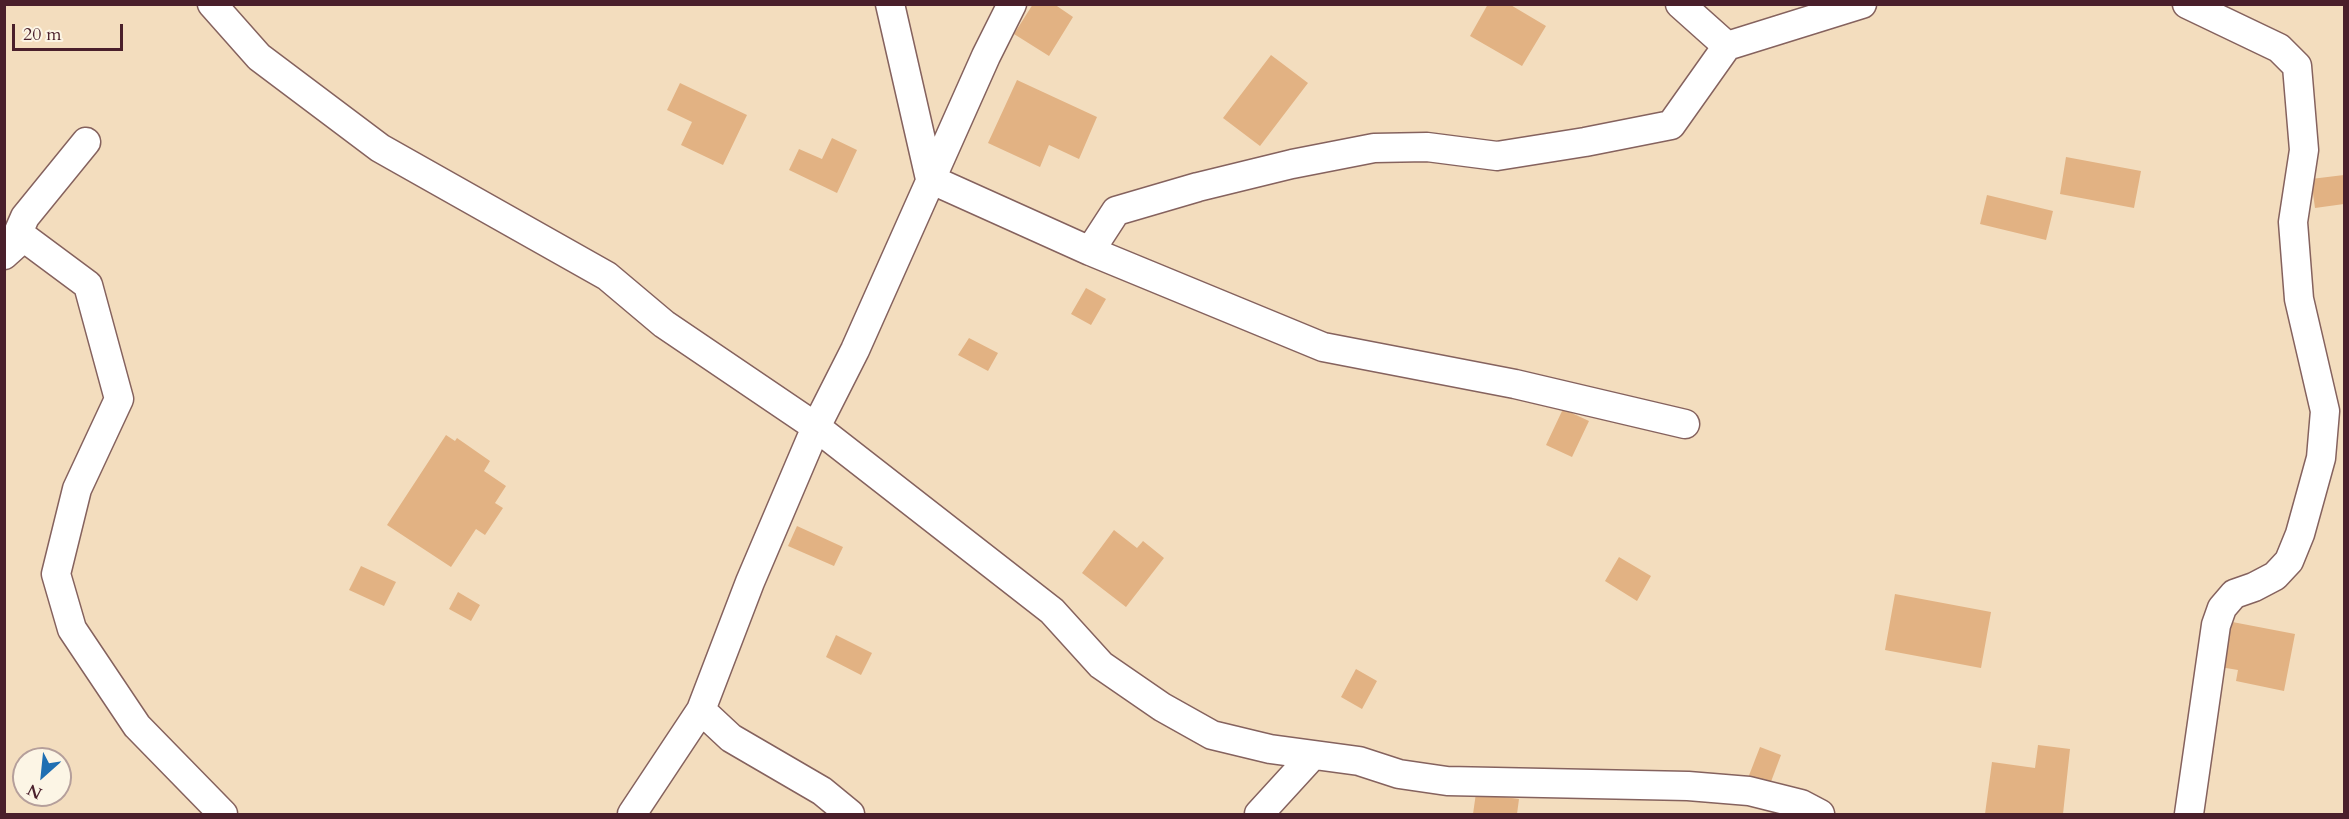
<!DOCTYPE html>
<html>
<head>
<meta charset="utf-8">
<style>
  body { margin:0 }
  #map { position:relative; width:2349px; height:819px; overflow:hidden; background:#f3ddbe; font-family:Cardo,serif }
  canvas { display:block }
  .frame { position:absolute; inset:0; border:6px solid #4a1f2b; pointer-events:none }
  .north { position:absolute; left:12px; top:747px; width:60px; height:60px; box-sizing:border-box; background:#fcf5e5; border:2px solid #b59f9b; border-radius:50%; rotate:207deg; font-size:16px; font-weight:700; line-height:24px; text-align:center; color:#4a1f2b }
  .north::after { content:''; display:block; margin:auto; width:21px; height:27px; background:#1f6fb2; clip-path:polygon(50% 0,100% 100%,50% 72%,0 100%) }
  .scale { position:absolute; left:12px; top:24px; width:111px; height:27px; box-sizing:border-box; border:3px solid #4a1f2b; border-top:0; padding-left:8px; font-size:18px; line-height:21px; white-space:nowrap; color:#4a1f2b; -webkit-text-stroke:4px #fcf5e5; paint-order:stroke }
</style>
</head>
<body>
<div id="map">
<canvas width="2349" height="819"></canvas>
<div class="frame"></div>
<div class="north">N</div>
<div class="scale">20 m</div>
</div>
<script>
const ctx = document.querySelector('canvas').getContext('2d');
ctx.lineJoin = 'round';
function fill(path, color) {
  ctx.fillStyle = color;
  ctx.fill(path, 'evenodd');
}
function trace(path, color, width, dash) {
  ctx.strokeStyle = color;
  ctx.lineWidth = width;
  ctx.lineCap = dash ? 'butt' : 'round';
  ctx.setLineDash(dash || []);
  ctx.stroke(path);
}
const building = new Path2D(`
  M1033 4H1054L1073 17 1049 56 1014 34Z
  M1488 4H1509L1546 26 1522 66 1470 36Z
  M1271 55 1308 83 1260 146 1223 118Z
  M1017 80 1097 117 1079 159 1049 145 1040 167 988 143Z
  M680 83 747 115 723 165 681 145 692 122 667 110Z
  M832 138 857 150 837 193 789 170 799 149 822 159Z
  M2066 157 2141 171 2134 208 2060 194Z
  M2344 175V204L2315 208 2311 179Z
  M1987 195 2053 211 2046 240 1980 224Z
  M1086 288 1106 299 1091 325 1071 314Z
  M969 338 998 353 988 371 958 355Z
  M1563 409 1589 421 1572 457 1546 445Z
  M446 435 455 441 457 438 490 461 484 471 506 486 495 503 503 508 485 535 476 529 451 567 387 525Z
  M797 526 843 547 834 566 788 546Z
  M1114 530 1137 548 1143 541 1164 558 1126 607 1082 573Z
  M1619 557 1651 576 1637 601 1605 581Z
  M361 566 396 582 384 606 349 590Z
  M458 592 480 605 471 621 449 609Z
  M1895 594 1991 612 1981 668 1885 650Z
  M2222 620 2295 634 2284 691 2236 681 2238 670 2214 666Z
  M836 635 872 653 861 675 826 657Z
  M1356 669 1377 681 1362 709 1341 697Z
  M2038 745 2070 749 2063 814H1985L1992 762 2035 768Z
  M1760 747 1781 755 1769 787 1748 778Z
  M1476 793 1519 799 1517 814H1473Z`);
const minor = new Path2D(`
  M212 4 259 57 380 148 607 276 664 324 816 427 1052 611 1101 665 1162 707 1212 735 1270 749 1359 761 1399 774 1447 781 1688 786 1749 791 1801 804 1820 814
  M890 4 930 179 1090 251 1323 347 1515 384 1685 424
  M1680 4 1727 46 1862 4
  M2187 4 2279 48 2297 66 2304 150 2293 222 2299 299 2325 411 2321 458 2300 534 2289 561 2275 576 2254 587 2234 594 2222 608 2216 625 2189 814
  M86 142 25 217 18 233 88 285 119 399 77 489 56 574 72 629 137 726 223 814
  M1090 251 1116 211 1198 187 1292 164 1374 148 1427 147 1497 156 1585 142 1671 125 1727 46
  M4 255 24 237
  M701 710 731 738 822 791 850 814
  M632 814 701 710 750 582 816 427 855 350 986 56 1012 4
  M1259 814 1312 756`);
fill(building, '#e2b283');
trace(minor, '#85625e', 31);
trace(minor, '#fff', 28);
</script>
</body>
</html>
